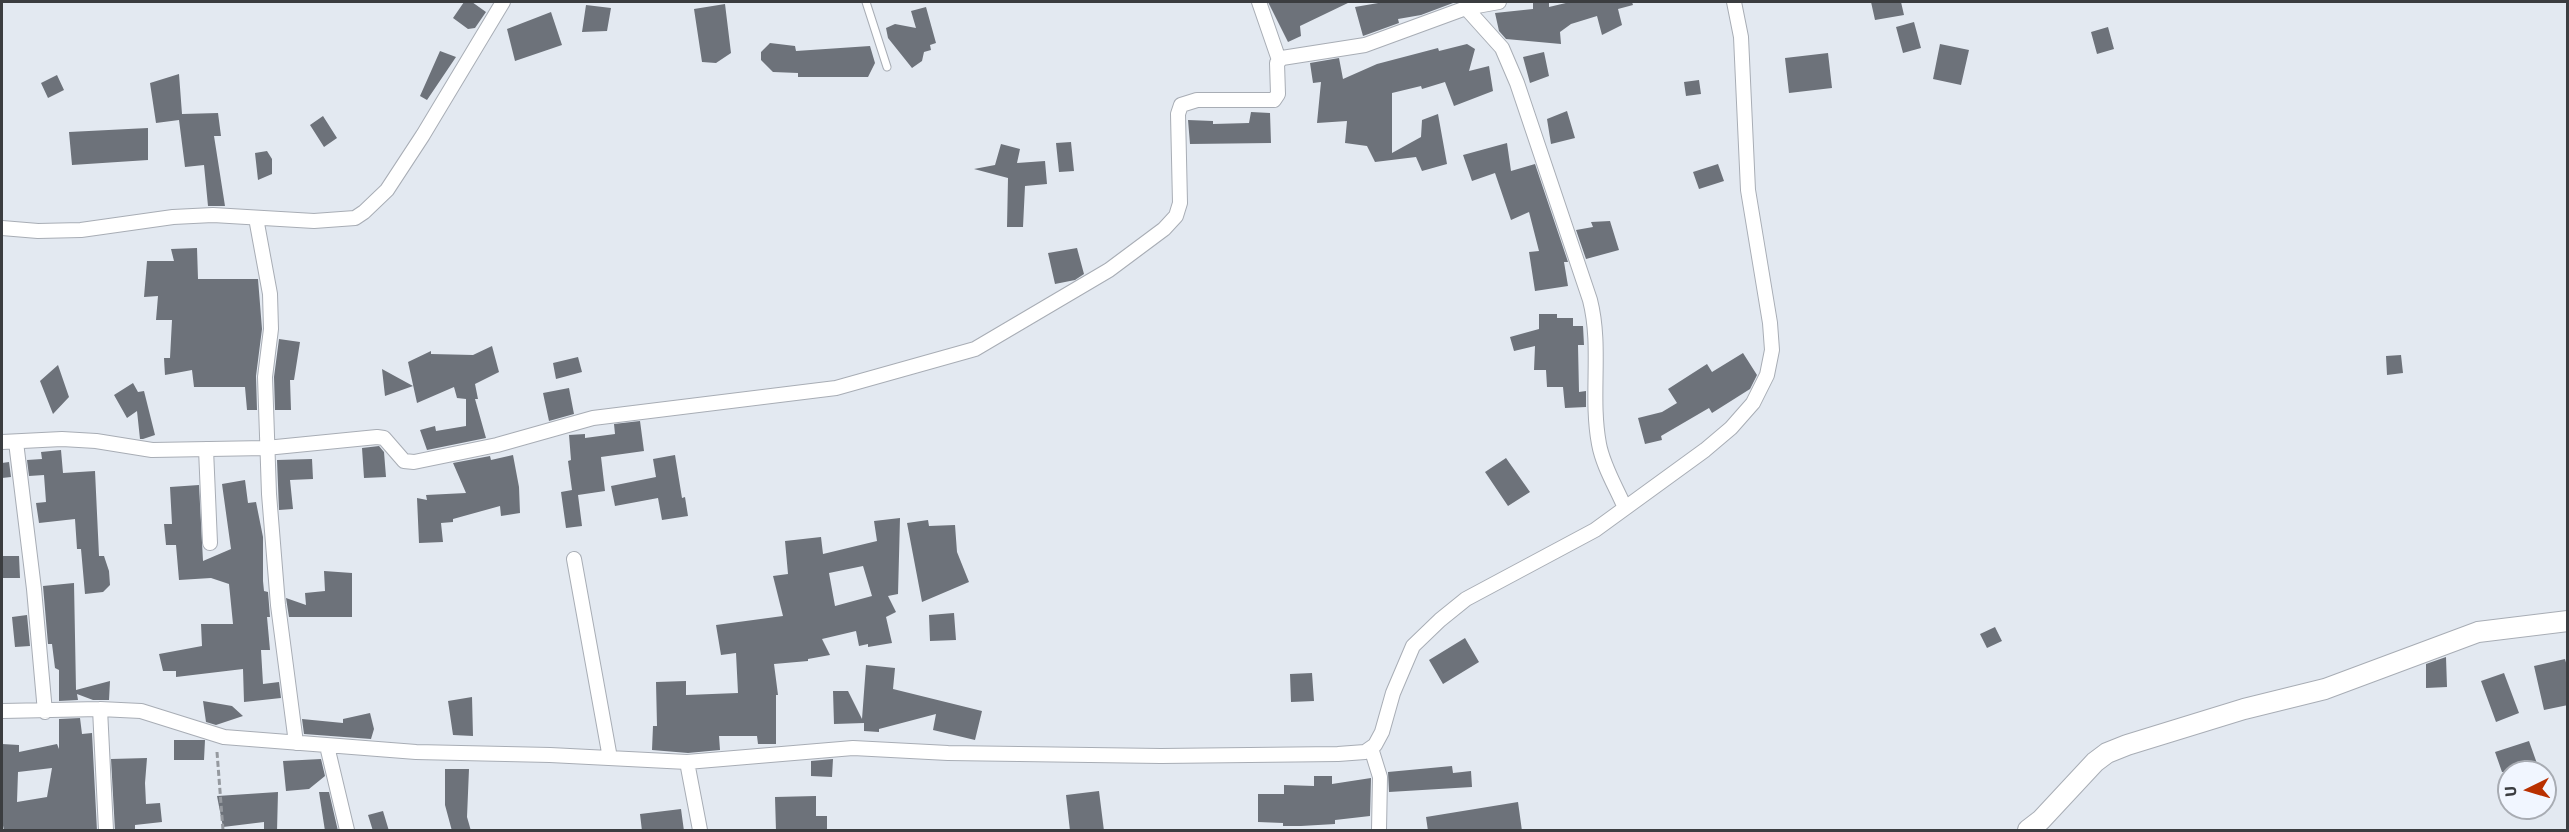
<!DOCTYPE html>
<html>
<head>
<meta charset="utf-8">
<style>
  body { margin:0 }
  #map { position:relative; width:2569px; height:832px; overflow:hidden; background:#e3e9f1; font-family:Signika,sans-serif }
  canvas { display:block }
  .frame { position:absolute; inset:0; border:3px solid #3b3d40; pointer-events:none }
  .north { position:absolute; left:2497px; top:760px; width:60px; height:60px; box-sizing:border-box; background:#f1f6ff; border:2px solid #a8acb3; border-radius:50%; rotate:265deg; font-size:16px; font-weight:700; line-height:24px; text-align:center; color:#3b3d40 }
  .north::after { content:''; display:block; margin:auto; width:21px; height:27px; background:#b93000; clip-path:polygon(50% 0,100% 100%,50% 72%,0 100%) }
</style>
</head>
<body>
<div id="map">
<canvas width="2569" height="832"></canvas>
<div class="frame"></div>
<div class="north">U</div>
</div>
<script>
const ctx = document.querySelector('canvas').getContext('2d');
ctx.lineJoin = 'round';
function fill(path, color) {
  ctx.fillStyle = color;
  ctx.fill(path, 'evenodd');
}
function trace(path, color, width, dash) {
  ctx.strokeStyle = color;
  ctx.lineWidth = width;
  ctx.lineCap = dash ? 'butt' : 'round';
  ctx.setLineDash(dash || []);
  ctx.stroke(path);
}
const building = new Path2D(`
  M464 2H472L486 12 475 28 468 29 453 18Z
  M1268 2H1350L1300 26 1301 36 1288 42Z
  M1384 2H1453V3L1421 15 1398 19 1399 23 1363 36 1355 7Z
  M1533 2H1549V7L1570 2H1632L1633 5 1618 9 1622 25 1602 35 1597 16 1571 24 1560 32 1561 44 1506 39 1499 31 1495 13 1533 9Z
  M1871 2H1901L1904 15 1875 20Z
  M725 4 731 53 716 63 702 62 694 9Z
  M586 5 611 8 607 31 582 32Z
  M926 7 936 43 930 45 931 50 924 52 922 61 912 68 888 38 886 28 895 24 916 28 911 11Z
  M551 12 562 45 515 61 507 29Z
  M1914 22 1921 48 1903 53 1896 27Z
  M2108 27 2114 49 2097 54 2091 32Z
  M770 43 795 46 796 51 870 46 875 63 868 77H798V73L773 72 761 60V52Z
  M1467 44 1475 49 1469 71 1489 66 1493 91 1454 106 1445 82 1422 89 1421 86 1392 93V153L1421 137 1422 120 1438 114 1447 164 1422 171 1416 157 1375 162 1367 146 1345 143 1347 121 1317 123 1321 82 1313 83 1310 63 1339 58 1343 79 1377 64 1438 48 1439 51Z
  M1940 44 1969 50 1961 85 1933 79Z
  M440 51 456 57 427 100 420 96Z
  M1544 52 1549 76 1530 83 1523 57Z
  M1828 53 1832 88 1789 93 1785 58Z
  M179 74 182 114 218 113 221 136H214L225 206H208L204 165 185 167 179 120 156 123 150 83Z
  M57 75 64 90 48 98 41 83Z
  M1699 80 1701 94 1686 96 1684 82Z
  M1567 111 1575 138 1551 144 1547 119Z
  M1251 112 1270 113 1271 143 1190 144 1188 120 1213 121V124L1249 123Z
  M323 116 337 138 324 147 310 125Z
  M148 128V160L72 165 69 132Z
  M1071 142 1074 171 1059 172 1056 143Z
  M1507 143 1511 171 1535 164 1568 262H1564L1568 286 1535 291 1529 252 1539 251 1529 212 1511 220 1495 173 1472 181 1463 155Z
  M1001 144 1020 149 1017 163 1045 161 1047 184 1025 186 1023 227H1007L1008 178 974 169 995 165Z
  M267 151 272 159V174L258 180 255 153Z
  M1718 164 1724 181 1699 189 1693 172Z
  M1610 221 1619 250 1586 259 1576 230 1593 227 1591 222Z
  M197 248 198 279H258L262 329 256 376 257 410H247L245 387H194L192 370 165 375 164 358H170L172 320H156L158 296 144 297 147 261H174L171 249Z
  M1077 248 1084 274 1075 280 1055 284 1048 253Z
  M1539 314H1557V318H1573V326H1583L1584 345H1578L1579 392 1586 391V407L1565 408 1563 387H1547L1546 370H1534L1535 346 1514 351 1510 337 1539 329Z
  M279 339 300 342 294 380H290L291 410H275L274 377Z
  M492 346 499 372 475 384 478 399H475L486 438 427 450 420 430 435 426 436 431 466 426V399L457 398 454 387 417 403 408 362 431 351V354L473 355Z
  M1743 353 1757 375 1750 389 1712 413 1709 408 1661 436 1662 440 1645 444 1638 418 1662 412 1677 403 1668 389 1707 364 1712 372Z
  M2401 355 2403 373 2387 375 2386 356Z
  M578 357 582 372 556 379 553 363Z
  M58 365 69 397 53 414 40 381Z
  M382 369 413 386 385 396Z
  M133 383 138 392 144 391 155 435 143 439H140L137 411 127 418 114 395Z
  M569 388 574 414 549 421 543 393Z
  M640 421 644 451 601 457 605 491 578 495 582 526 566 528 561 492 572 490 568 461 571 460 569 435 585 434V438L615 434 614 424Z
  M379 446 384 452 386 477 364 478 362 448Z
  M61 450 63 473 95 471 99 556H104L109 571 110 585 103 592 85 594 81 549H77L75 519 39 523 36 503 46 502 44 475 29 476 27 460 42 459 41 452Z
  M513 455 519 487 520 513 501 516 500 506 453 519V522L441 523 443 542 419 543 417 498 427 500 426 495 466 493 453 463 490 456 491 460Z
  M675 455 682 498 685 497 688 516 662 520 658 498 615 506 611 486 656 477 653 459Z
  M1506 458 1530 492 1508 506 1485 472Z
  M312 459 313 479 290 480 293 509 279 510 277 460Z
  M9 462 11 477 2 478V463Z
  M245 480 248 503 256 502 263 537V581L264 591 268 592 270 617H267L270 650H261L263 684 279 682 281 698 244 702 243 669 176 677V671H163L159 654 202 646 201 624H233L229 584 211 578 179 580 176 545H166L164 524H172L170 487 199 485 203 561 231 549 222 484Z
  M900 518 898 594 888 596 896 612 886 617 892 643 868 647V644L859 646 856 631 822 639 830 655 808 659V661L774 664 778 695H776V744H758L757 736H719L720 750 688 753 652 750 653 726H657L656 682 686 681V695L738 693 736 653 721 655 716 625 783 616 773 576 788 574 785 541 821 537 823 554 877 541 874 521ZM863 566 872 596 835 606 829 573Z
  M928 520 929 526 955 525 957 552 969 582 922 602 907 523Z
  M2 556H19L20 578H2Z
  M324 571 352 573V617H289L286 598 306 605 305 593 325 591Z
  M74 583 76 690 110 681 109 700H93L77 694 78 700 59 701V670L55 668 52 644H48L43 586Z
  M954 613 956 640 930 641 929 615Z
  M27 615 30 646 15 647 12 617Z
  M1995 627 2002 641 1987 648 1980 634Z
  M1465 638 1479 662 1443 684 1429 660Z
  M2446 657 2447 687 2426 688V664Z
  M2565 659 2568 670V705L2544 710 2534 666Z
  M866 665 895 668 893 689 982 711 975 740 933 730 936 714 879 729V732L864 731V723L834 724 833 691H848L862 719Z
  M1312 673 1314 701 1291 702 1290 674Z
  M2504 673 2519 713 2496 722 2481 681Z
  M472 697 473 736 453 735 448 701Z
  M203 701 232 706 243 716 216 725 206 722Z
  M370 713 374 729 371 739 304 734 302 719 343 723V719Z
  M80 718 82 734 92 733 97 831H4L2 820V744L19 745V752L57 744 59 749V719ZM52 768 47 797 17 802 18 772Z
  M174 740H205L204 760H174Z
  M2529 741 2540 772H2502L2495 752Z
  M147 758 145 783 146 804 160 803 162 822 135 825V831H115L111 759Z
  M321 759 325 776 309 789 286 791 283 761Z
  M833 759 832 777 811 776V761Z
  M1452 766 1453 773 1471 771 1472 787 1389 792 1388 772Z
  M445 769H469L467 817 471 831H452L445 805Z
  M1314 776H1332V784L1371 778 1370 816 1335 820V824L1301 826H1283V823L1258 822V794H1284V785L1314 786Z
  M1099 791 1104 831H1070L1066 795Z
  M278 792 277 831H264V822L223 827 217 796Z
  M319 792H329L338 831H325Z
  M816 796V816H827V831H776L775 797Z
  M1518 802 1522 831H1428L1426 817Z
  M681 809 684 831H642L640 814Z
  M383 811 389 831H373L368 815Z`);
const path = new Path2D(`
  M217 752 223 830`);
const lane = new Path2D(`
  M866 2 887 67`);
const street = new Path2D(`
  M1259 2 1279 60
  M1466 8 1499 2
  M256 218 270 294 271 329 265 377 269 494 278 605 296 743
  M2 228 38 231 81 230 173 217 213 215 314 221 355 218 364 212 387 190 423 135 503 2
  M2 442 62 439 96 441 152 450 266 448 377 437 384 438 404 461 414 462 497 445 593 418 836 388 975 349 1109 270 1164 229 1176 216 1180 203 1178 114 1181 105 1197 100H1274L1278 94 1277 63 1282 58 1365 45 1466 8 1502 48 1517 83 1590 300C1602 347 1590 396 1599 444 1603 466 1616 487 1625 508
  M16 442 34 589 45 712
  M206 449 210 543
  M574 559 610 758
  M100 709 106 830
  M2 711 100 709 141 711 224 737 416 752 550 755 687 762 700 830
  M327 746 347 830
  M1371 748 1380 777 1379 830
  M687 762 853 748 948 753 1161 756 1338 754 1365 752 1375 745 1382 732 1393 693 1413 646 1440 620 1466 599 1595 530 1705 450 1731 428 1753 403 1767 375 1772 350 1770 323 1748 190 1741 37 1734 2`);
const secondary = new Path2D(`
  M2028 830 2041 820 2095 762 2107 753 2127 745 2244 709 2325 689 2478 632 2568 621`);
fill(building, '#6d727a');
trace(lane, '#a8adb5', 9);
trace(street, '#a8adb5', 16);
trace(secondary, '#a8adb5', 22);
trace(path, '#95999f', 3, [6, 3]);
trace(lane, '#fff', 7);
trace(street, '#fff', 14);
trace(secondary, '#fff', 20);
</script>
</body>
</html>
